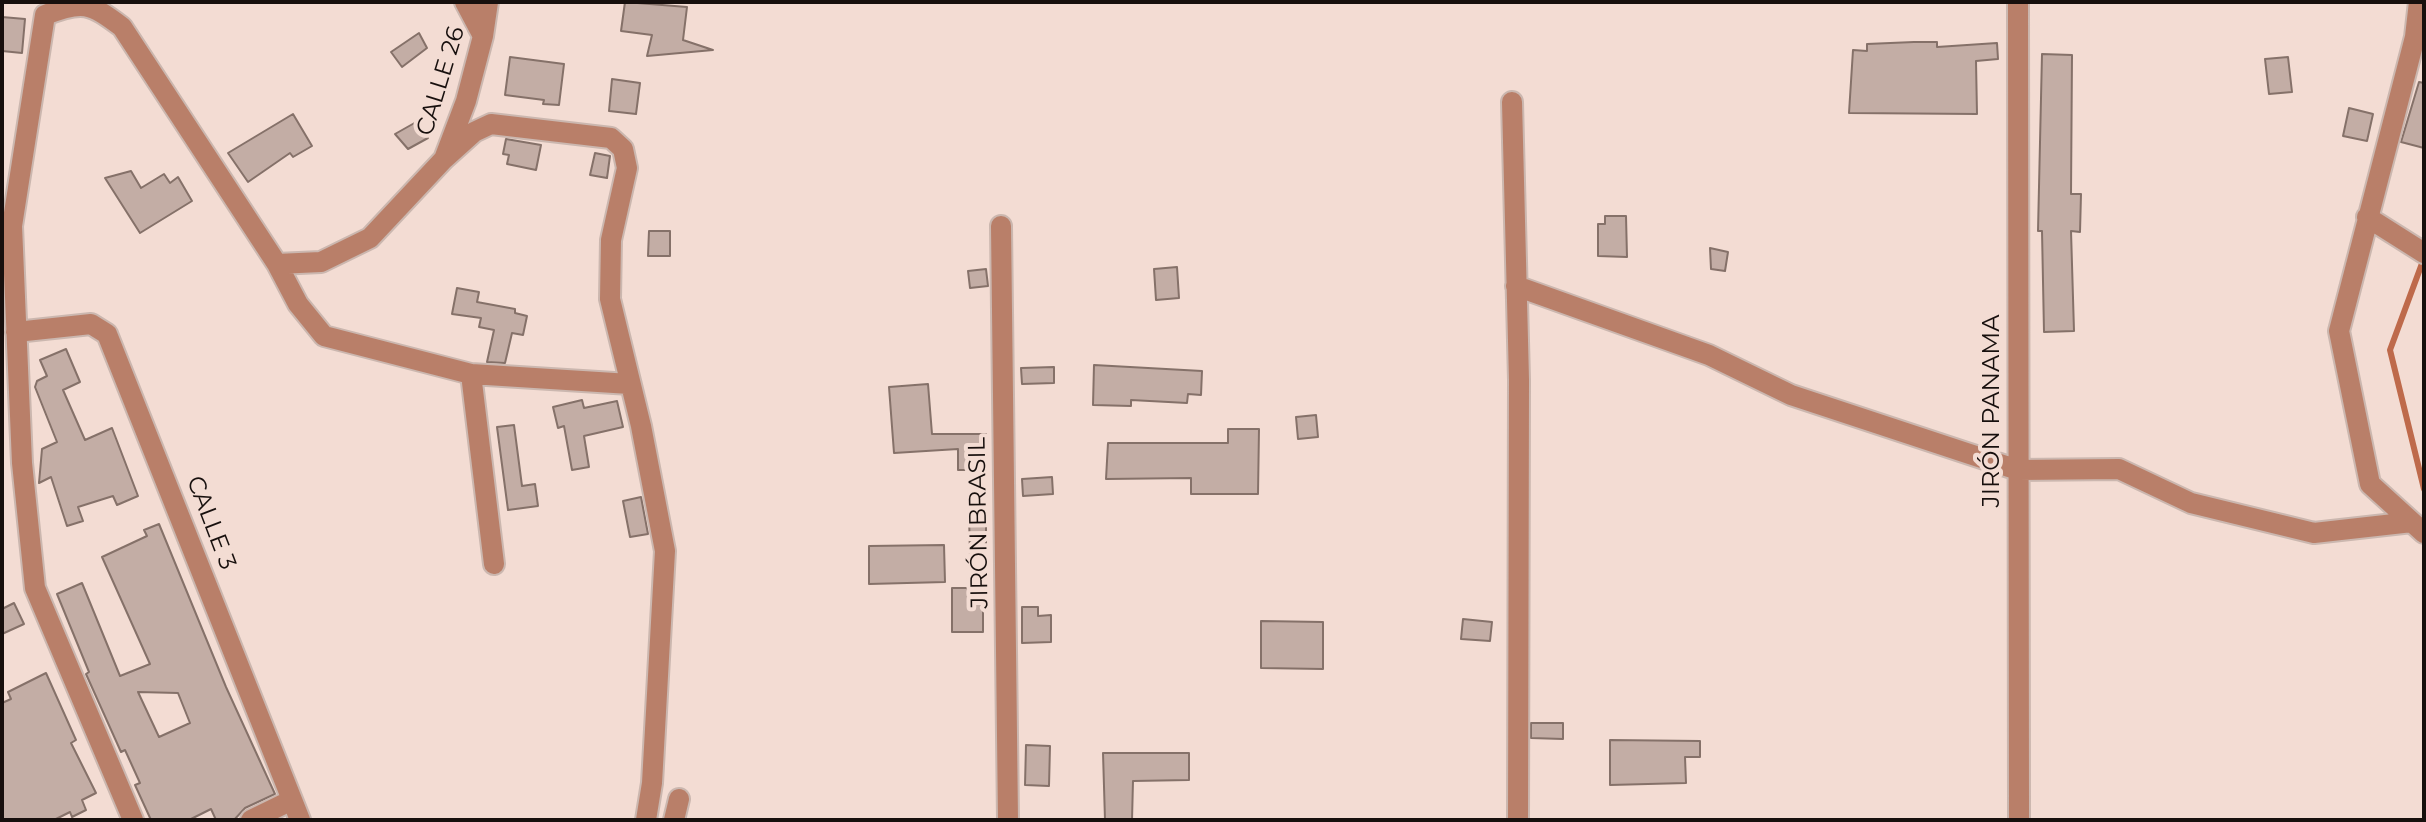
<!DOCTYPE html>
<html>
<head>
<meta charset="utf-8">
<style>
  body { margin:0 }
  #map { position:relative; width:2426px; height:822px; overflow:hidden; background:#f3dcd3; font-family:Montserrat,sans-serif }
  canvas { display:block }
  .frame { position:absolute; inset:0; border:4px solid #170f0d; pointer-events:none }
</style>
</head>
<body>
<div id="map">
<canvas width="2426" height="822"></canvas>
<div class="frame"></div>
</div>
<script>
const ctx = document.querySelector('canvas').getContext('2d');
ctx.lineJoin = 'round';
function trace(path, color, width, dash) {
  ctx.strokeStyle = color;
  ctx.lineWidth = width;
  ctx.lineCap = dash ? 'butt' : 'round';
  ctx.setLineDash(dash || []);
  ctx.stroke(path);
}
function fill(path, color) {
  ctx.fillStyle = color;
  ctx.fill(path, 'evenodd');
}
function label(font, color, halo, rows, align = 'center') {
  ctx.font = font + ' Montserrat,sans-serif';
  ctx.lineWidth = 8;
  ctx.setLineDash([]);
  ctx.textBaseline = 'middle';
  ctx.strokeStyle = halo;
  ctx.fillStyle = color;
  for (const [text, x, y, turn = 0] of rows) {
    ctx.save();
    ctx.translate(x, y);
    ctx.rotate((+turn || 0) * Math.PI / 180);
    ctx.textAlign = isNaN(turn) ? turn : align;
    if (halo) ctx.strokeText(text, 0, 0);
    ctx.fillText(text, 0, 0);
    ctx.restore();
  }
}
const stream = new Path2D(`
  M2424 258 2390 350 2424 489`);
const building = new Path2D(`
  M625 2 687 7 683 40 713 50 647 56 652 35 621 31Z
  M2 17 25 19 22 53 2 51Z
  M419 33 427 48 402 67 391 52Z
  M1914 42H1937V47L1997 43 1998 59 1976 61 1977 114 1849 113 1853 50 1867 51V44Z
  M2042 54 2072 55 2071 194H2081L2080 232 2071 231 2074 331 2044 332 2042 231H2038Z
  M510 57 564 64 559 105 543 104 544 100 505 95Z
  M2288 57 2292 92 2269 94 2265 59Z
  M612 79 640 83 636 114 609 111Z
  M2419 82 2424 83V148L2401 142Z
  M2349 108 2373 114 2367 141 2343 136Z
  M293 114 312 146 293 157 290 153 248 182 228 153Z
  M418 121 428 138 408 149 395 134Z
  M506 139 541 145 536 170 507 164 509 155 503 154Z
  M595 153 610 156 607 178 590 175Z
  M131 171 141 188 164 174 170 183 178 177 192 201 140 233 105 178Z
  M1605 216H1626L1627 257 1598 256V224H1605Z
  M649 231H670V256H648Z
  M1710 248 1728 252 1725 271 1711 269Z
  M1177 267 1179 298 1156 300 1154 269Z
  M986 269 988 286 970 288 968 271Z
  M457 288 479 292 477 302 515 309V313L527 316 523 335 512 333 505 363 487 362 494 330 479 327 481 318 452 314Z
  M66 349 80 382 63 390 85 440 112 428 138 496 117 505 113 496 78 507 83 521 67 526 51 477 39 483 42 449 57 442 35 387 37 381 47 376 40 360Z
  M1094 365 1202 371 1201 395 1188 394 1187 403 1131 400V406L1093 405Z
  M1054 367V383L1022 384 1021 368Z
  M928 384 932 434H986V470H958V449L894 453 889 387Z
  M582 400 584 408 617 401 623 427 584 436 589 467 572 470 564 426 558 428 553 407Z
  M1316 415 1318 437 1298 439 1296 417Z
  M514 425 522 486 535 484 538 506 508 510 497 427Z
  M1228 429H1259L1258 494H1191V478L1106 479 1108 443H1228Z
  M1052 477 1053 494 1023 496 1022 479Z
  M641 497 648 534 630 537 623 501Z
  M986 513V556H970L969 514Z
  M159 524 226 687 275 794 245 808 234 820H216L211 809 189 820H151L135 785 140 783 125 750 121 752 86 674 89 672 57 594 82 583 120 676 150 664 102 557 147 536 144 530ZM138 692 178 693 190 723 159 737Z
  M944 545 945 582 869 584V546Z
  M952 588H983V632H952Z
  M14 603 24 624 2 634V609Z
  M1022 607H1038V616L1051 615V642L1022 643Z
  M1463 619 1492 622 1490 641 1461 639Z
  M1261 621 1323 622V669L1261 668Z
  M46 673 76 740 71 743 96 793 82 800 86 810 72 817 70 812 54 820H2V703L11 699 8 692Z
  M1531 723H1563V739L1531 738Z
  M1610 740 1700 741V757H1685L1686 783 1610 785Z
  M1026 745 1050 746 1049 786 1025 785Z
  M1103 753H1189V780L1133 781 1132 820H1105Z`);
const minor = new Path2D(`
  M465 2 483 36
  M2018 2 2019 820
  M2419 2 2415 37 2339 331 2370 484 2424 533
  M1512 102 1519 380 1518 820
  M444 159 474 132 491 124 611 138 623 149 627 168 611 240 610 299 641 426 665 551 652 783 646 820
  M2367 217 2424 253
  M1001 226 1008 820
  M277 264 321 262 370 238 444 159 466 101 483 36 488 2
  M1516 286 1709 355 1791 395 2018 470 2119 469 2191 503 2314 533 2412 522
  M16 332 91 324 107 334 300 820
  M471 374 494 564
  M133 820 35 588 22 463 12 226 45 15C83 0 90 3 122 27L277 264 298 304 324 336 471 374 630 384
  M251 820 292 800
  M674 820 679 799`);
const streetNames = [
  ["CALLE 26",441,81,-73],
  ["JIRÓN PANAMA",1992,411,-90],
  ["CALLE 3",211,523,69],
  ["JIRÓN BRASIL",979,523,-91]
];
trace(stream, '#be6a4b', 6);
fill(building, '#c3ada5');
trace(building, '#857169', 2);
trace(minor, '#cbb7af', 24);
trace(minor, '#b97f69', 20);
label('24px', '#170f0d', '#f3dcd3', streetNames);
</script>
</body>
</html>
